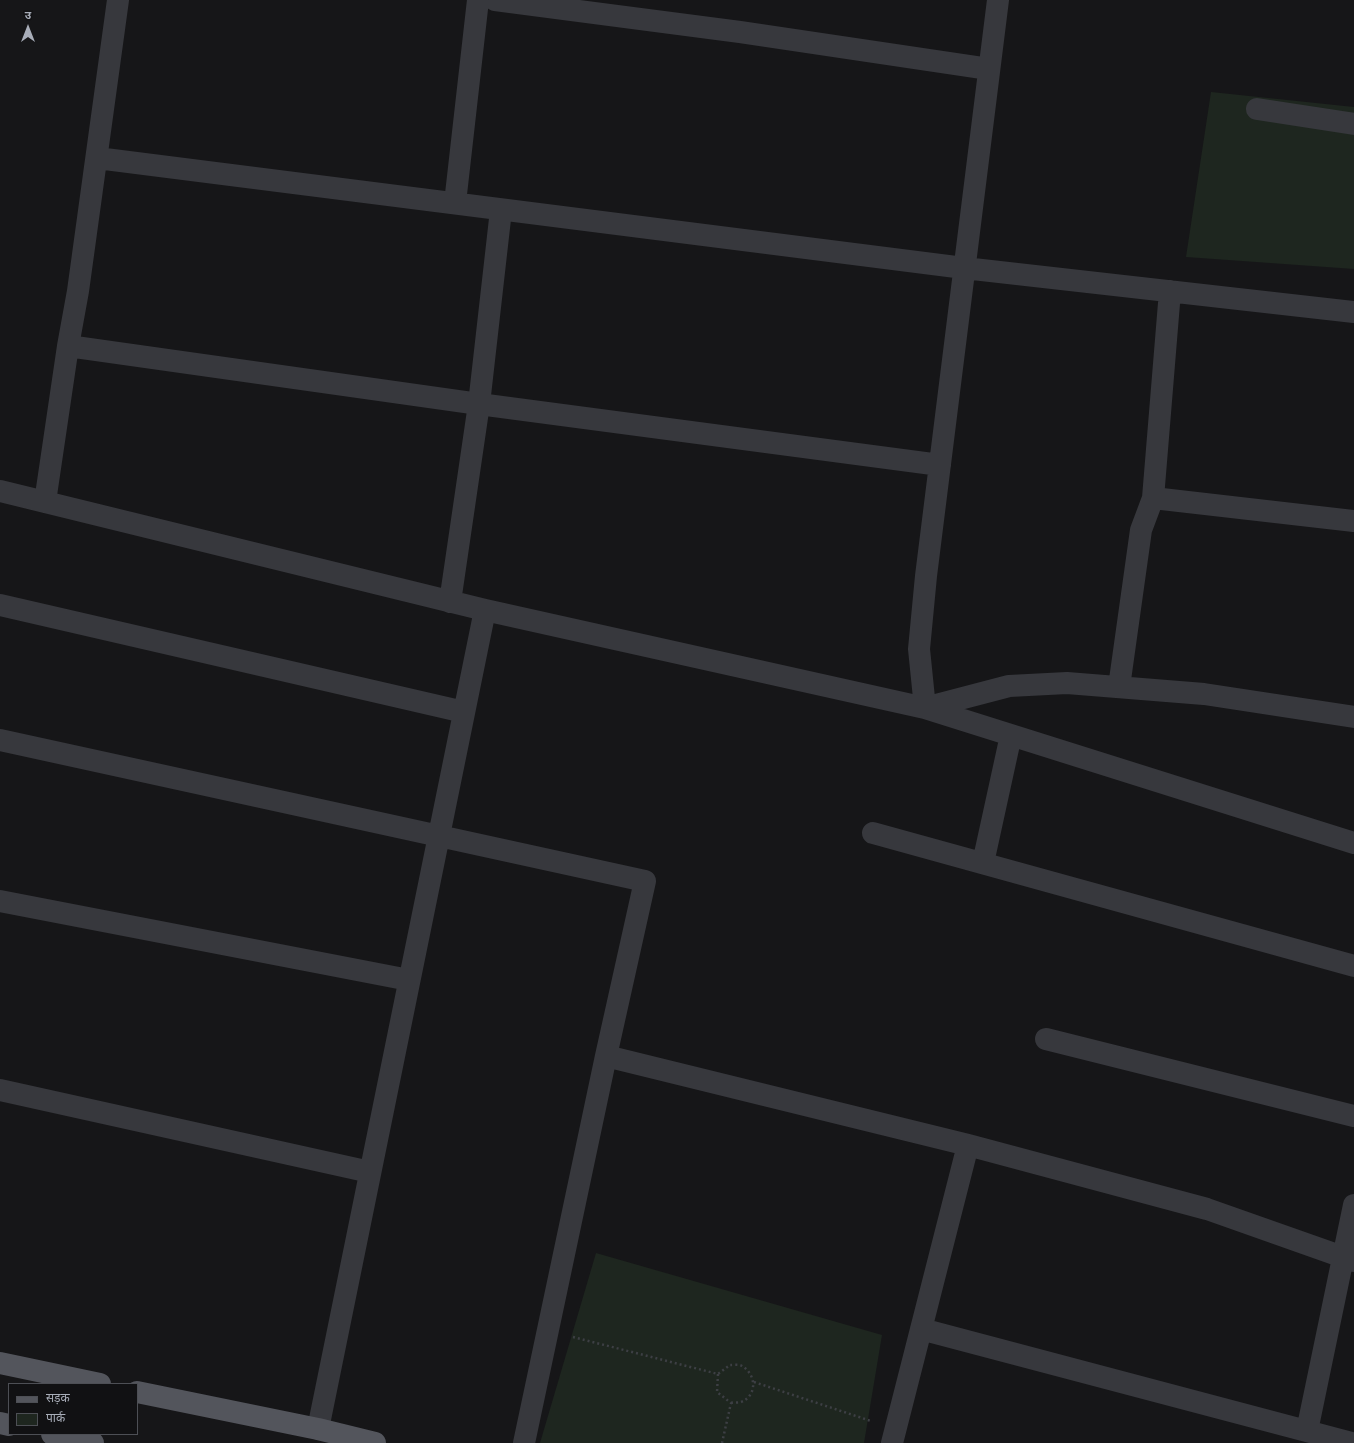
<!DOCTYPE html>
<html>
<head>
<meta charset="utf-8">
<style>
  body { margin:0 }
  #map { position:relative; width:1354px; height:1443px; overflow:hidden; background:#161618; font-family:Figtree,"Noto Sans Devanagari",sans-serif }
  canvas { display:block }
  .legend { position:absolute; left:8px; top:1383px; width:130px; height:52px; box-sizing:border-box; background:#111113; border:1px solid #4d4f55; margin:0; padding:5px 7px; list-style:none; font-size:12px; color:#a8adb8 }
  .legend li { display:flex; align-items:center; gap:8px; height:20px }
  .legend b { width:20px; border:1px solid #4d4f55 }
  .north { position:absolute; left:8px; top:8px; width:40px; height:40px; -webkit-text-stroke:3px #111113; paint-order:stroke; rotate:0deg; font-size:11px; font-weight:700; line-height:16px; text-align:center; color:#a8adb8 }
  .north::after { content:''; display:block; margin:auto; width:14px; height:18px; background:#a8adb8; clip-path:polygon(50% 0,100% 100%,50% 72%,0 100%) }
</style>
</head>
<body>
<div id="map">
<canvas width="1354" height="1443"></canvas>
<ul class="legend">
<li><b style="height:5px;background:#53555c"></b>सड़क</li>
<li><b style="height:11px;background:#1e261f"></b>पार्क</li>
</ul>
<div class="north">उ</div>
</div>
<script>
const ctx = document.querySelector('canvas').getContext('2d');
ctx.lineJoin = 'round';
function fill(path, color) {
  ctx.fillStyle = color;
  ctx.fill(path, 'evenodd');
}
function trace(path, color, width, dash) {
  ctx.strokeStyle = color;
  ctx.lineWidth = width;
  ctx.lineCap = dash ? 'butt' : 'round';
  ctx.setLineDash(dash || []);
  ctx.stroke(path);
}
const green = new Path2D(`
  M1211 92 1354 107V269L1186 257Z
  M596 1253 882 1335 864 1443H540Z`);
const path = new Path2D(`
  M573 1337 718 1374 730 1365C733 1365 739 1364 742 1366 757 1375 757 1396 741 1402 738 1403 734 1402 731 1403
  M718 1374 717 1392 731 1403 722 1443
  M754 1382 871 1421`);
const minor = new Path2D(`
  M495 0 740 32 989 69
  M998 0 926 576 919 649 925 708 1009 686 1067 683 1204 694 1354 717
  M1257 109 1354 124
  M97 158 964 268 1354 312
  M455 203 478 0
  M68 346 479 404 940 465
  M0 491 485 610 925 708 1354 843
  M1153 498 1354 521
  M45 502 68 346 78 291 118 0
  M450 602 479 404 501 210
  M0 605 464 712
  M1119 687 1141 530 1153 498 1170 291
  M0 740 645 881 606 1056 524 1443
  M873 833 1354 966
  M983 863 1011 735
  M0 901 409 980
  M1046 1039 1354 1116
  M606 1056 968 1145 1207 1209 1354 1261
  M0 1090 370 1172
  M921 1329 1352 1443
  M318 1429 485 610
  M1307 1431 1354 1205
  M892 1443 968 1145`);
const major = new Path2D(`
  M0 1363 100 1384
  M137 1392 318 1429 375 1443
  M0 1423 9 1425
  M52 1434 93 1443`);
fill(green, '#1e261f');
trace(path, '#3d3f44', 2.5, [2, 3]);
trace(minor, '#37383d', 22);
trace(major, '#53555c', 22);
</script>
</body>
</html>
